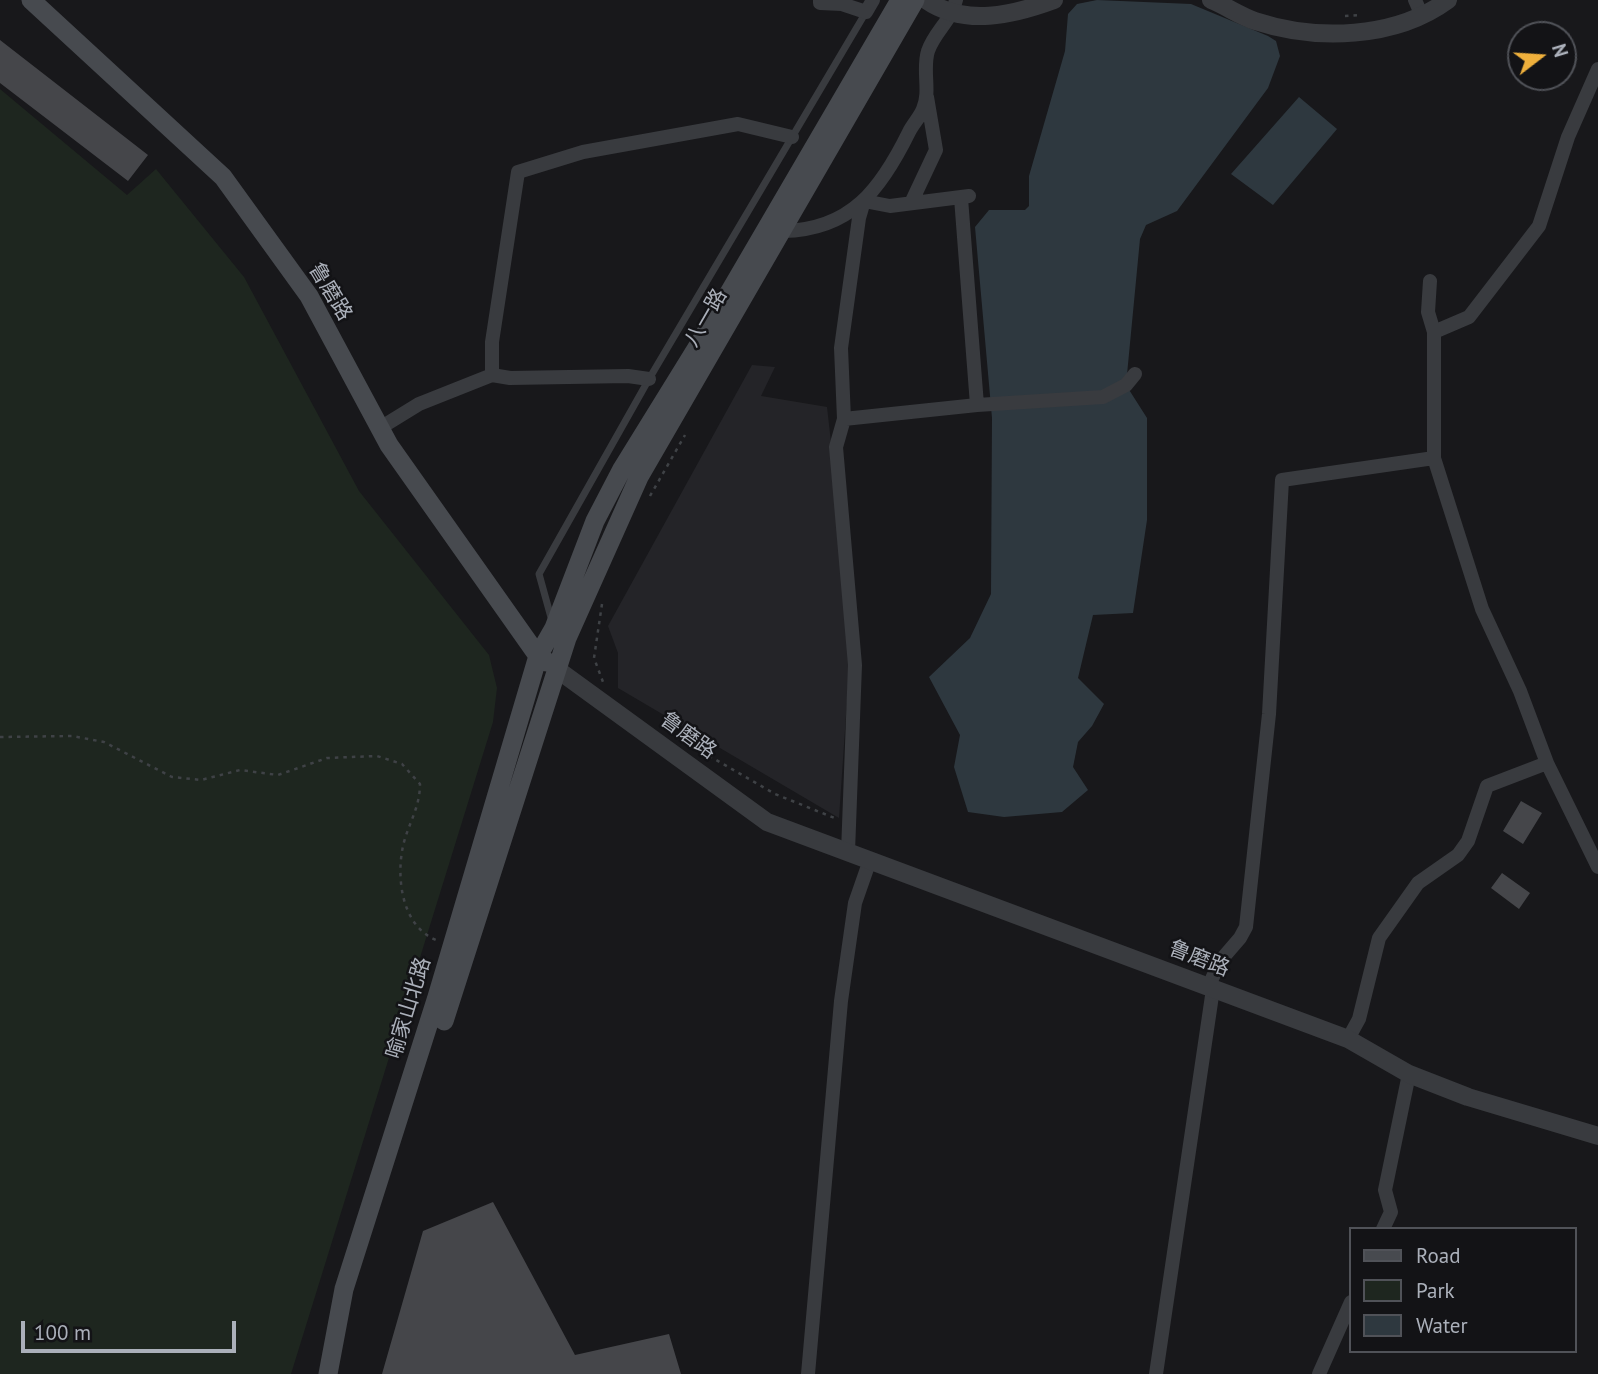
<!DOCTYPE html>
<html>
<head>
<meta charset="utf-8">
<style>
  body { margin:0 }
  #map { position:relative; width:1598px; height:1374px; overflow:hidden; background:#18181b; font-family:"PT Sans",sans-serif }
  canvas { display:block }
  .legend { position:absolute; left:1349px; top:1227px; width:228px; height:126px; box-sizing:border-box; background:#131316; border:2px solid #505258; margin:0; padding:9px 12px; list-style:none; font-size:21px; color:#abb0ba }
  .legend li { display:flex; align-items:center; gap:14px; height:35px }
  .legend b { width:35px; border:2px solid #505258 }
  .north { position:absolute; left:1507px; top:21px; width:70px; height:70px; box-sizing:border-box; background:#131316; border:2px solid #505258; border-radius:50%; rotate:73deg; font-size:19px; font-weight:700; line-height:28px; text-align:center; color:#abb0ba }
  .north::after { content:''; display:block; margin:auto; width:24px; height:32px; background:#efb03c; clip-path:polygon(50% 0,100% 100%,50% 72%,0 100%) }
  .scale { position:absolute; left:21px; top:1321px; width:215px; height:32px; box-sizing:border-box; border:4px solid #abb0ba; border-top:0; padding-left:9px; font-size:21px; line-height:24px; white-space:nowrap; color:#abb0ba; -webkit-text-stroke:5px #131316; paint-order:stroke }
</style>
</head>
<body>
<div id="map">
<canvas width="1598" height="1374"></canvas>
<ul class="legend">
<li><b style="height:9px;background:#474a4f"></b>Road</li>
<li><b style="height:19px;background:#1e261f"></b>Park</li>
<li><b style="height:19px;background:#2e383f"></b>Water</li>
</ul>
<div class="north">N</div>
<div class="scale">100 m</div>
</div>
<script>
const ctx = document.querySelector('canvas').getContext('2d');
ctx.lineJoin = 'round';
function fill(path, color) {
  ctx.fillStyle = color;
  ctx.fill(path, 'evenodd');
}
function trace(path, color, width, dash) {
  ctx.strokeStyle = color;
  ctx.lineWidth = width;
  ctx.lineCap = dash ? 'butt' : 'round';
  ctx.setLineDash(dash || []);
  ctx.stroke(path);
}
function label(font, color, halo, rows, align = 'center') {
  ctx.font = font + ' "PT Sans","Noto Sans SC",sans-serif';
  ctx.lineWidth = 5;
  ctx.setLineDash([]);
  ctx.textBaseline = 'middle';
  ctx.strokeStyle = halo;
  ctx.fillStyle = color;
  for (const [text, x, y, turn = 0] of rows) {
    ctx.save();
    ctx.translate(x, y);
    ctx.rotate((+turn || 0) * Math.PI / 180);
    ctx.textAlign = isNaN(turn) ? turn : align;
    if (halo) ctx.strokeText(text, 0, 0);
    ctx.fillText(text, 0, 0);
    ctx.restore();
  }
}
const built = new Path2D(`
  M752 365 775 367 761 396 827 407 852 627 839 818 618 688V653L608 626Z`);
const green = new Path2D(`
  M0 89 127 195 156 169 244 277 359 491 489 655 497 688 493 722 291 1374H0Z`);
const water = new Path2D(`
  M1097 0 1191 4 1268 36 1276 41 1280 56 1268 88 1177 211 1146 225 1140 239 1126 385 1147 418V520L1133 613 1093 615 1078 678 1104 704 1092 726 1078 742 1073 767 1088 790 1062 812 1004 817 968 812 954 767 960 735 929 677 970 638 991 594 992 418 975 227 989 210H1025L1029 206V176L1065 51 1068 14 1077 4Z
  M1299 97 1337 129 1273 205 1231 174Z`);
const building = new Path2D(`
  M0 40 148 155 128 181 0 83Z
  M1521 801 1542 813 1523 844 1503 831Z
  M1502 873 1530 893 1519 909 1491 888Z
  M493 1202 575 1355 669 1334 681 1374H382L423 1231Z`);
const path = new Path2D(`
  M1345 16 1360 15
  M650 496 685 435
  M602 604 594 658 603 682
  M0 737 72 736 104 742 172 777 201 780 240 770 278 775 327 758 377 756 402 764 420 784C420 808 408 824 403 846 396 879 402 926 436 940
  M687 743 775 794 837 819`);
const service = new Path2D(`
  M552 621 539 574 649 379 866 12`);
const minor = new Path2D(`
  M820 0V3L842 4 866 12 873 0
  M1415 0 1422 16
  M912 201 936 150 927 97
  M783 231C851 230 881 189 909 132 913 124 920 117 923 109 931 91 922 70 928 51 935 31 952 20 956 0
  M1430 281 1428 312 1434 332
  M492 375 510 378 628 376 649 379
  M977 405 1103 397 1126 385 1135 374
  M844 419 977 405 961 198
  M380 428 419 404 492 375V342L518 172 583 152 738 124 792 137
  M1547 763 1598 867
  M848 852 855 665 836 447 844 419 841 348 859 218 864 201 890 206 969 196
  M1208 987 1221 960 1240 938 1246 927 1269 714 1282 480 1434 458V332L1469 317 1539 226 1568 137 1598 69
  M1348 1039 1359 1019 1379 938 1418 883 1458 855 1468 841 1487 786 1547 763 1520 691 1482 609 1434 458
  M1383 1229 1391 1212 1385 1190 1409 1074
  M808 1374 841 1001 855 903 870 860
  M1156 1374 1213 989
  M1319 1374 1351 1302`);
const tertiary = new Path2D(`
  M926 0C965 27 1013 15 1054 0
  M1211 0C1226 6 1240 16 1255 21 1316 41 1395 39 1448 0
  M558 670 767 822 1348 1039 1409 1074 1468 1097 1598 1136`);
const secondary = new Path2D(`
  M31 0 223 177 309 296 389 445 538 656 547 662
  M444 1021 567 638 639 477 915 0
  M328 1374 344 1289 437 997 538 656 554 628 595 521 622 469 698 346 900 0`);
const streetNames = [
  ["鲁磨路",330,292,59],
  ["八一路",706,318,-60],
  ["鲁磨路",688,736,36],
  ["鲁磨路",1199,959,21],
  ["喻家山北路",409,1008,-73]
];
fill(built, '#242428');
fill(green, '#1e261f');
fill(water, '#2e383f');
fill(building, '#45464a');
trace(path, '#3f4246', 2.5, [3.5, 5]);
trace(service, '#393b3f', 7);
trace(minor, '#393b3f', 14);
trace(tertiary, '#393b3f', 18);
trace(secondary, '#474a4f', 19);
label('21px', '#abb0ba', '#131316', streetNames);
</script>
</body>
</html>
